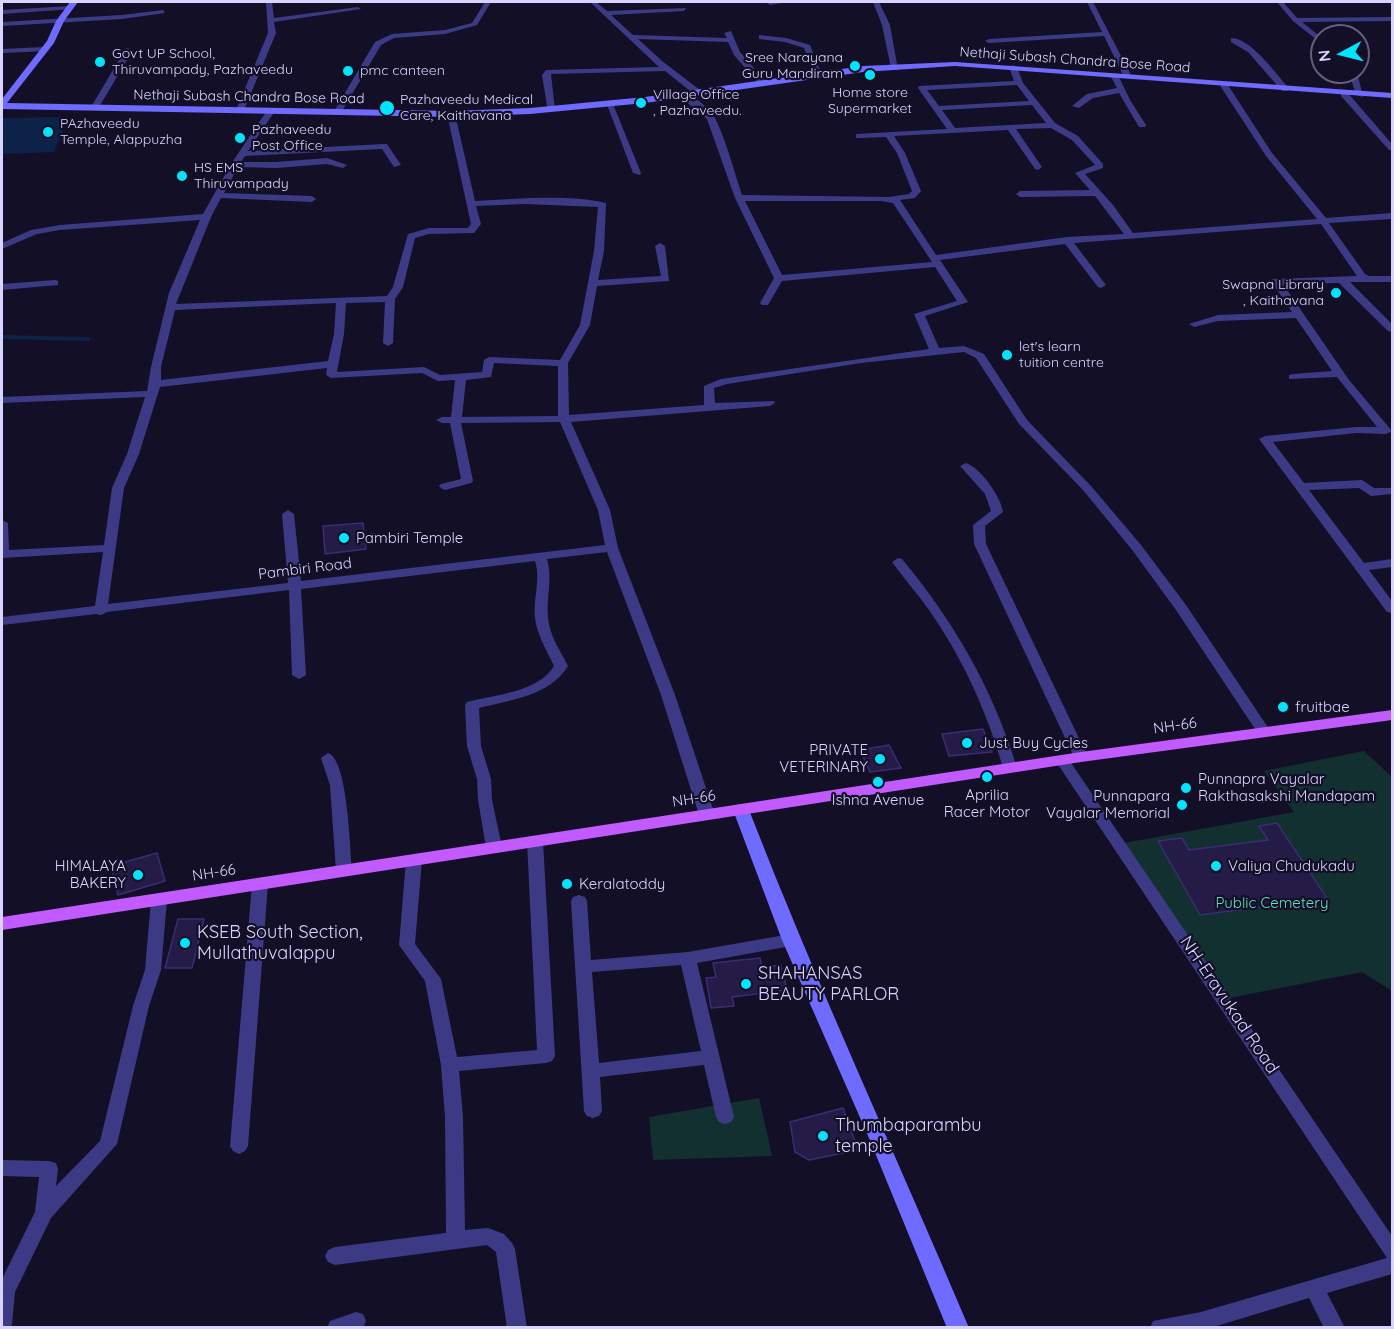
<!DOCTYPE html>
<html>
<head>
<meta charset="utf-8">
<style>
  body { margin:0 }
  #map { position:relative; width:1394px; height:1329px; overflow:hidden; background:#130f26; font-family:Quicksand,sans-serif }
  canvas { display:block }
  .frame { position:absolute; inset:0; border:3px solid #d9d4ff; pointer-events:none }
  .north { position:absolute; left:1310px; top:24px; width:60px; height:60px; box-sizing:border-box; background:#130f26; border:2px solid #625e7d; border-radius:50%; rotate:263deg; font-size:16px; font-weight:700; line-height:24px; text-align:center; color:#d9d4ff }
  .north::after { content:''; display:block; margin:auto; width:21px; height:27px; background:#00e5ff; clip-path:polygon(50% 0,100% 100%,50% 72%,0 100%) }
</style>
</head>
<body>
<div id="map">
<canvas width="1394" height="1329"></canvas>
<div class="frame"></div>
<div class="north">N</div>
</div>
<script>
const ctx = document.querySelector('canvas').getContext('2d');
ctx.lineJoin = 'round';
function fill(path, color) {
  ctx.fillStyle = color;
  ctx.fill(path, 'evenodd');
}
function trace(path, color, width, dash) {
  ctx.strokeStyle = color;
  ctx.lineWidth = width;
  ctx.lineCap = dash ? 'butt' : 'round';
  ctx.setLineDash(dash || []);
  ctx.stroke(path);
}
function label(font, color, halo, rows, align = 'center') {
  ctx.font = font + ' Quicksand,sans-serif';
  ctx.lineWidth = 4.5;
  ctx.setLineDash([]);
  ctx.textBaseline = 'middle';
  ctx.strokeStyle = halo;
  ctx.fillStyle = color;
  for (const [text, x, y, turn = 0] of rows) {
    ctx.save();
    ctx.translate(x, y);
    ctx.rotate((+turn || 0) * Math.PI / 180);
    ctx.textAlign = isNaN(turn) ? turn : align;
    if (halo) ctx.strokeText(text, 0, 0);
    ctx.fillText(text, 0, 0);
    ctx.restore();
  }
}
const green = new Path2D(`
  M1364 751 1392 777V991L1362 972 1229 998 1124 843 1294 812 1264 771Z
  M759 1098 772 1156 653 1160 649 1117Z`);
const water = new Path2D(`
  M69 117 54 152 2 154V118Z`);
const stream = new Path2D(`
  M2 337 88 339`);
const building = new Path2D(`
  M363 523 366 549 325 554 323 526Z
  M983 729 992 752 949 756 942 734Z
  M889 745 901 768 870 772 860 750Z
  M1277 823 1327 898 1200 915 1158 841 1182 838 1189 850 1268 840 1259 826Z
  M157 853 165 881 118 895 111 866Z
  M178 919H204L192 968H165Z
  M760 958 762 967 781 965 787 990 732 997 734 1006 711 1008 706 978 716 977 713 963Z
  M843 1108 858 1150 809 1160 795 1152 790 1122Z`);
const street = new Path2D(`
  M266 2H272L274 18 358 7 361 9 274 22 276 33 244 110 240 112 236 110 268 33Z
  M485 2H491L477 25 445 34 394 38 381 45 341 113 334 115 333 113 375 42 392 34 445 30 472 23Z
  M590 2H596L607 11 686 8 684 11 611 15 633 35 727 38 724 33 731 31 740 52 766 82 759 84 734 55 728 42 638 39 662 61 700 90V94H694L665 71 551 74 555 110 548 112 542 75 546 70 659 67Z
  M768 2H788L770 5 767 3Z
  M873 2H879L890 25 898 70 891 68 882 25Z
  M1087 2H1093L1132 77 1131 79 1124 77 1104 36 989 43 985 41 989 39 1102 32Z
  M1277 2H1283L1297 18 1392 17V21L1302 22 1322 38V44L1293 21Z
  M71 6 73 9 2 14V10Z
  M163 10 165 13 122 19 2 26V22L122 15Z
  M759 35 786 38 810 45 822 75 818 77 814 75 804 48 785 42 759 39Z
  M1231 38C1251 38 1275 73 1288 87V91H1282L1248 52 1231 42Z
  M45 47H48V51L2 53V49Z
  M126 48 133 50 99 107 92 109 91 107Z
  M1013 65 1017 67 1023 83 1055 123 1078 136 1103 164V168L1085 174 1113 205 1133 233 1317 219 1266 156 1219 84 1223 82H1226L1272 153 1326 218 1392 213V219L1329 223 1365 274 1369 276H1392V282H1350L1392 324V332L1388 331 1339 283 1283 284 1349 380 1392 431 1386 434 1356 433 1273 442 1304 483 1362 480 1374 488H1392V494L1371 496 1359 488 1309 490 1364 563 1392 559V567L1369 570 1392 601V613L1387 612 1259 439 1265 436 1356 427H1377L1337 377 1289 379V375L1293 374 1332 371 1296 318 1218 321 1194 327 1189 324 1218 315 1292 312 1271 281 1273 279 1357 276 1321 224 1074 243 1106 285 1101 288 1098 287 1065 244 940 260 968 302 925 316 939 348 964 346 984 354 1027 420 1091 486 1141 545 1186 605 1269 729 1271 732 1269 735H1259L1176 610 1133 551 1083 490 1019 424 976 358 964 352 861 363 727 384 714 388 715 403 774 401 775 403 770 406 571 422 610 510 618 548 675 695 715 815 712 819H702L699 815 661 695 607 552 547 559C553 579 546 597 548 617 549 635 560 650 568 666 550 696 510 700 479 708L481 746 491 779 492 800 502 847 499 851H489L486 847 478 800 477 779 467 746 465 705 467 702C494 695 539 692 554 666 547 651 537 635 535 618 533 598 541 580 535 561L301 589 306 675 299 679 292 675 289 590 107 612 101 615 96 614 2 625V617L95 606 103 552 2 558V520L8 523 9 550 104 545 112 488 127 454 145 397 2 403V397L147 391 151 367 169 293 200 220 60 230 37 234 2 249V243L31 230 60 225 203 214 231 164 268 109H271L275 111 248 151 384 144H387L401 165 394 167 382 149 245 156 241 162H276L327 158 347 165 343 168 327 164 276 168 238 167 224 193 312 196 316 199 312 202 221 198 211 217 176 304 387 296 393 287 408 234 429 228H468L471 224 447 114 451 112 455 114 475 201C516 199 566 194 606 203L604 251 598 280 661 276 655 246 660 243 665 246 669 281 597 286 590 325 568 363 569 415 704 405V386L721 379 929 349 914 314 957 301 935 267 782 281 768 305H762L760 303 774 278 735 198 707 119 679 96V92C691 92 711 109 716 120 727 143 734 171 742 195L889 197 909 194 912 191 897 153 886 137 859 138H856V134L947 129 918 88 919 86 1014 81 1009 67ZM1017 85 1029 101 939 106 927 90ZM1032 105 1046 123 955 128 942 110ZM1051 128 1072 140 1095 165 1075 173 1090 190 1020 191 1016 194 1020 197 1095 196 1124 234 1067 237 936 255 900 200 915 198 921 191 905 153 894 136 1008 130 1035 169 1038 170 1042 167 1016 129ZM745 201H881L893 203 932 262 782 275ZM525 204 598 207 594 251 580 325 560 360 489 357 484 360 482 372 440 375 424 367 337 372 344 334 346 303 385 302 383 343 388 346 393 343 395 299 403 287 415 238 429 234 474 233 481 224 476 206ZM336 303 334 334 328 361 161 380V367L175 310ZM494 363 558 366V416L462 417 466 380 491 377ZM327 368 326 375 331 378 422 373 438 381 455 380 451 417H442L436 420 442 423H450L461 479 441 484 439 486 441 488 445 490 471 483 473 481 461 423 560 422 598 510 605 545 301 581 294 514 288 510 282 514 288 583 108 604 124 488 139 454 160 387Z
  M1349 72H1357L1363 97 1356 95Z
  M1114 73 1118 75 1130 100 1146 125 1145 127H1139L1119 93 1093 98 1079 108 1072 106 1087 94 1117 88 1110 75Z
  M1341 92H1347L1392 144V150H1389L1341 96Z
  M606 102 613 104 641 173 640 175 633 173Z
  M55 280 58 281V285L2 290V284Z
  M966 463C981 468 1001 497 1003 512L985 526 986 544 1088 757 1086 760H1076L1074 757 974 544 973 525 991 511 985 494 960 466Z
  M898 558 902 559C955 623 993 689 1017 768L1015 771H1005L1003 768C987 712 964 661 931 613 919 595 904 579 892 562Z
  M328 753C348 759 350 850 352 871L350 875H338L336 871 330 785 321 758Z
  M1062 755 1067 757 1392 1236V1274L1327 1293 1345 1328H1324L1309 1298 1210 1328H1150L1153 1321 1201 1312 1387 1258 1055 760 1057 757Z
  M535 836 540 837 543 841 555 1056 552 1061 546 1063 459 1071 463 1117 465 1230 488 1228 504 1234 512 1243 515 1249 527 1328H507L496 1252 487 1245 335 1265 328 1262 325 1256 328 1250 335 1247 446 1233 445 1117 441 1065 425 981 399 945 406 860 409 856H419L422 860 415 944 441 979 457 1057 537 1050 527 841 530 837Z
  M260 878 266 880 268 884 248 1146 245 1151 239 1154 233 1151 230 1146 252 884 254 880Z
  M159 894 165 896 167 900 161 970 149 1006 117 1144 51 1218 15 1292 12 1324 10 1328H2V1279L35 1212 39 1177 2 1176V1160L49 1161 56 1163 58 1169 56 1186 100 1141 133 1006 145 970 151 900 153 896Z
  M579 895 585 897 587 901 591 960 688 952 791 934 797 936 799 940 797 944 791 946 697 963 734 1117 731 1122 725 1124 719 1122 716 1117 704 1065 600 1077 602 1111 599 1116 593 1118 587 1116 584 1111 571 901 573 897ZM681 965 701 1051 599 1063 592 972Z
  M356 1312 363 1314 366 1321 363 1328H327L330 1321Z`);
const secondary = new Path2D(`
  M70 2H78L64 21 54 43 7 103 451 111 530 108 645 97 863 66 955 62 1392 93V98L955 66 863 72 645 103 530 114 451 117 2 109V99L47 41 56 21Z
  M741 804 747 806 749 810C817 985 896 1155 969 1328H947L869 1138 782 940 733 810 735 806Z`);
const primary = new Path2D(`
  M1392 710V720L1081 762 2 930V917L1081 752Z`);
const markers = [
  [100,62,6,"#00e5ff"],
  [855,66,6,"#00e5ff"],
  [348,71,6,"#00e5ff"],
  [870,75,6,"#00e5ff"],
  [641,103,6,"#00e5ff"],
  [387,108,8,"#00e5ff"],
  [48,132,6,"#00e5ff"],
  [240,138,6,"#00e5ff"],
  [182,176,6,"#00e5ff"],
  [1336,293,6,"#00e5ff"],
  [1007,355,6,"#00e5ff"],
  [344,538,6,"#00e5ff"],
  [1283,707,6,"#00e5ff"],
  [967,743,6,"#00e5ff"],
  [880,759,6,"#00e5ff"],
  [987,777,6,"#00e5ff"],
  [878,782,6,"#00e5ff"],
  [1186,788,6,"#00e5ff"],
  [1182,805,6,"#00e5ff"],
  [1216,866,6,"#00e5ff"],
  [138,875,6,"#00e5ff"],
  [567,884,6,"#00e5ff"],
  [185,943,6,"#00e5ff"],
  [746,984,6,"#00e5ff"],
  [823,1136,6,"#00e5ff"]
];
const farPoinames = [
  ["Govt UP School,",112,54],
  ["Thiruvampady, Pazhaveedu",112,70],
  ["Sree Narayana",843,58,"right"],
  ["Guru Mandiram",843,74,"right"],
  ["pmc canteen",360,71],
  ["Home store",870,93,"center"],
  ["Supermarket",870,109,"center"],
  ["Village Office",653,95],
  [", Pazhaveedu.",653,111],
  ["Pazhaveedu Medical",400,100],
  ["Care, Kaithavana",400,116],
  ["PAzhaveedu",60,124],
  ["Temple, Alappuzha",60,140],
  ["Pazhaveedu",252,130],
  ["Post Office",252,146],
  ["HS EMS",194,168],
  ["Thiruvampady",194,184],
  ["Swapna Library",1324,285,"right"],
  [", Kaithavana",1324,301,"right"],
  ["let's learn",1019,347],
  ["tuition centre",1019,363]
];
const farStreetnames = [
  ["Nethaji Subash Chandra Bose Road",1075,60,4],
  ["Nethaji Subash Chandra Bose Road",249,97,1]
];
const poiNames = [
  ["Pambiri Temple",356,538],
  ["fruitbae",1295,707],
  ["Just Buy Cycles",979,743],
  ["PRIVATE",868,750,"right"],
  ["VETERINARY",868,767,"right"],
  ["Punnapra Vayalar",1198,779],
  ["Rakthasakshi Mandapam",1198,796],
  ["Aprilia",987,795,"center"],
  ["Racer Motor",987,812,"center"],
  ["Punnapara",1170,796,"right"],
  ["Vayalar Memorial",1170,813,"right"],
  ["Ishna Avenue",878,800,"center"],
  ["HIMALAYA",126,866,"right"],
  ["BAKERY",126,883,"right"],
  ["Valiya Chudukadu",1228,866],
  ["Keralatoddy",579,884]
];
const streetNames = [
  ["Pambiri Road",305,569,-7],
  ["NH-66",1175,726,-8],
  ["NH-66",694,799,-9],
  ["NH-66",214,873,-9]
];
const parkNames = [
  ["Public Cemetery",1272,903]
];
const nearPoinames = [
  ["KSEB South Section,",197,933],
  ["Mullathuvalappu",197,954],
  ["SHAHANSAS",758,974],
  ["BEAUTY PARLOR",758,995],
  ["Thumbaparambu",835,1126],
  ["temple",835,1147]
];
const nearStreetnames = [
  ["NH-Eravukad Road",1229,1005,56]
];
fill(green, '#12302f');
fill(water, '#0c2248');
trace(stream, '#0c2248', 4);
fill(building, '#241b47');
trace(building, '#3b2d73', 1.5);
fill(street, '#3d3a85');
fill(secondary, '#6f6bff');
fill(primary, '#c25bff');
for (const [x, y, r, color] of markers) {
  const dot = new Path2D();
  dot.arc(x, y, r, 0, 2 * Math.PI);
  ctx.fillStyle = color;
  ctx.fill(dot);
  trace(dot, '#130f26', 2);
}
label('14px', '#d9d4ff', '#130f26', farPoinames, 'left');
label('14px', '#d9d4ff', '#130f26', farStreetnames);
label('15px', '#d9d4ff', '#130f26', poiNames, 'left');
label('15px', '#d9d4ff', '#130f26', streetNames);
label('15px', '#5fe0c0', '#130f26', parkNames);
label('18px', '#d9d4ff', '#130f26', nearPoinames, 'left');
label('18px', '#d9d4ff', '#130f26', nearStreetnames);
</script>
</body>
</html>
